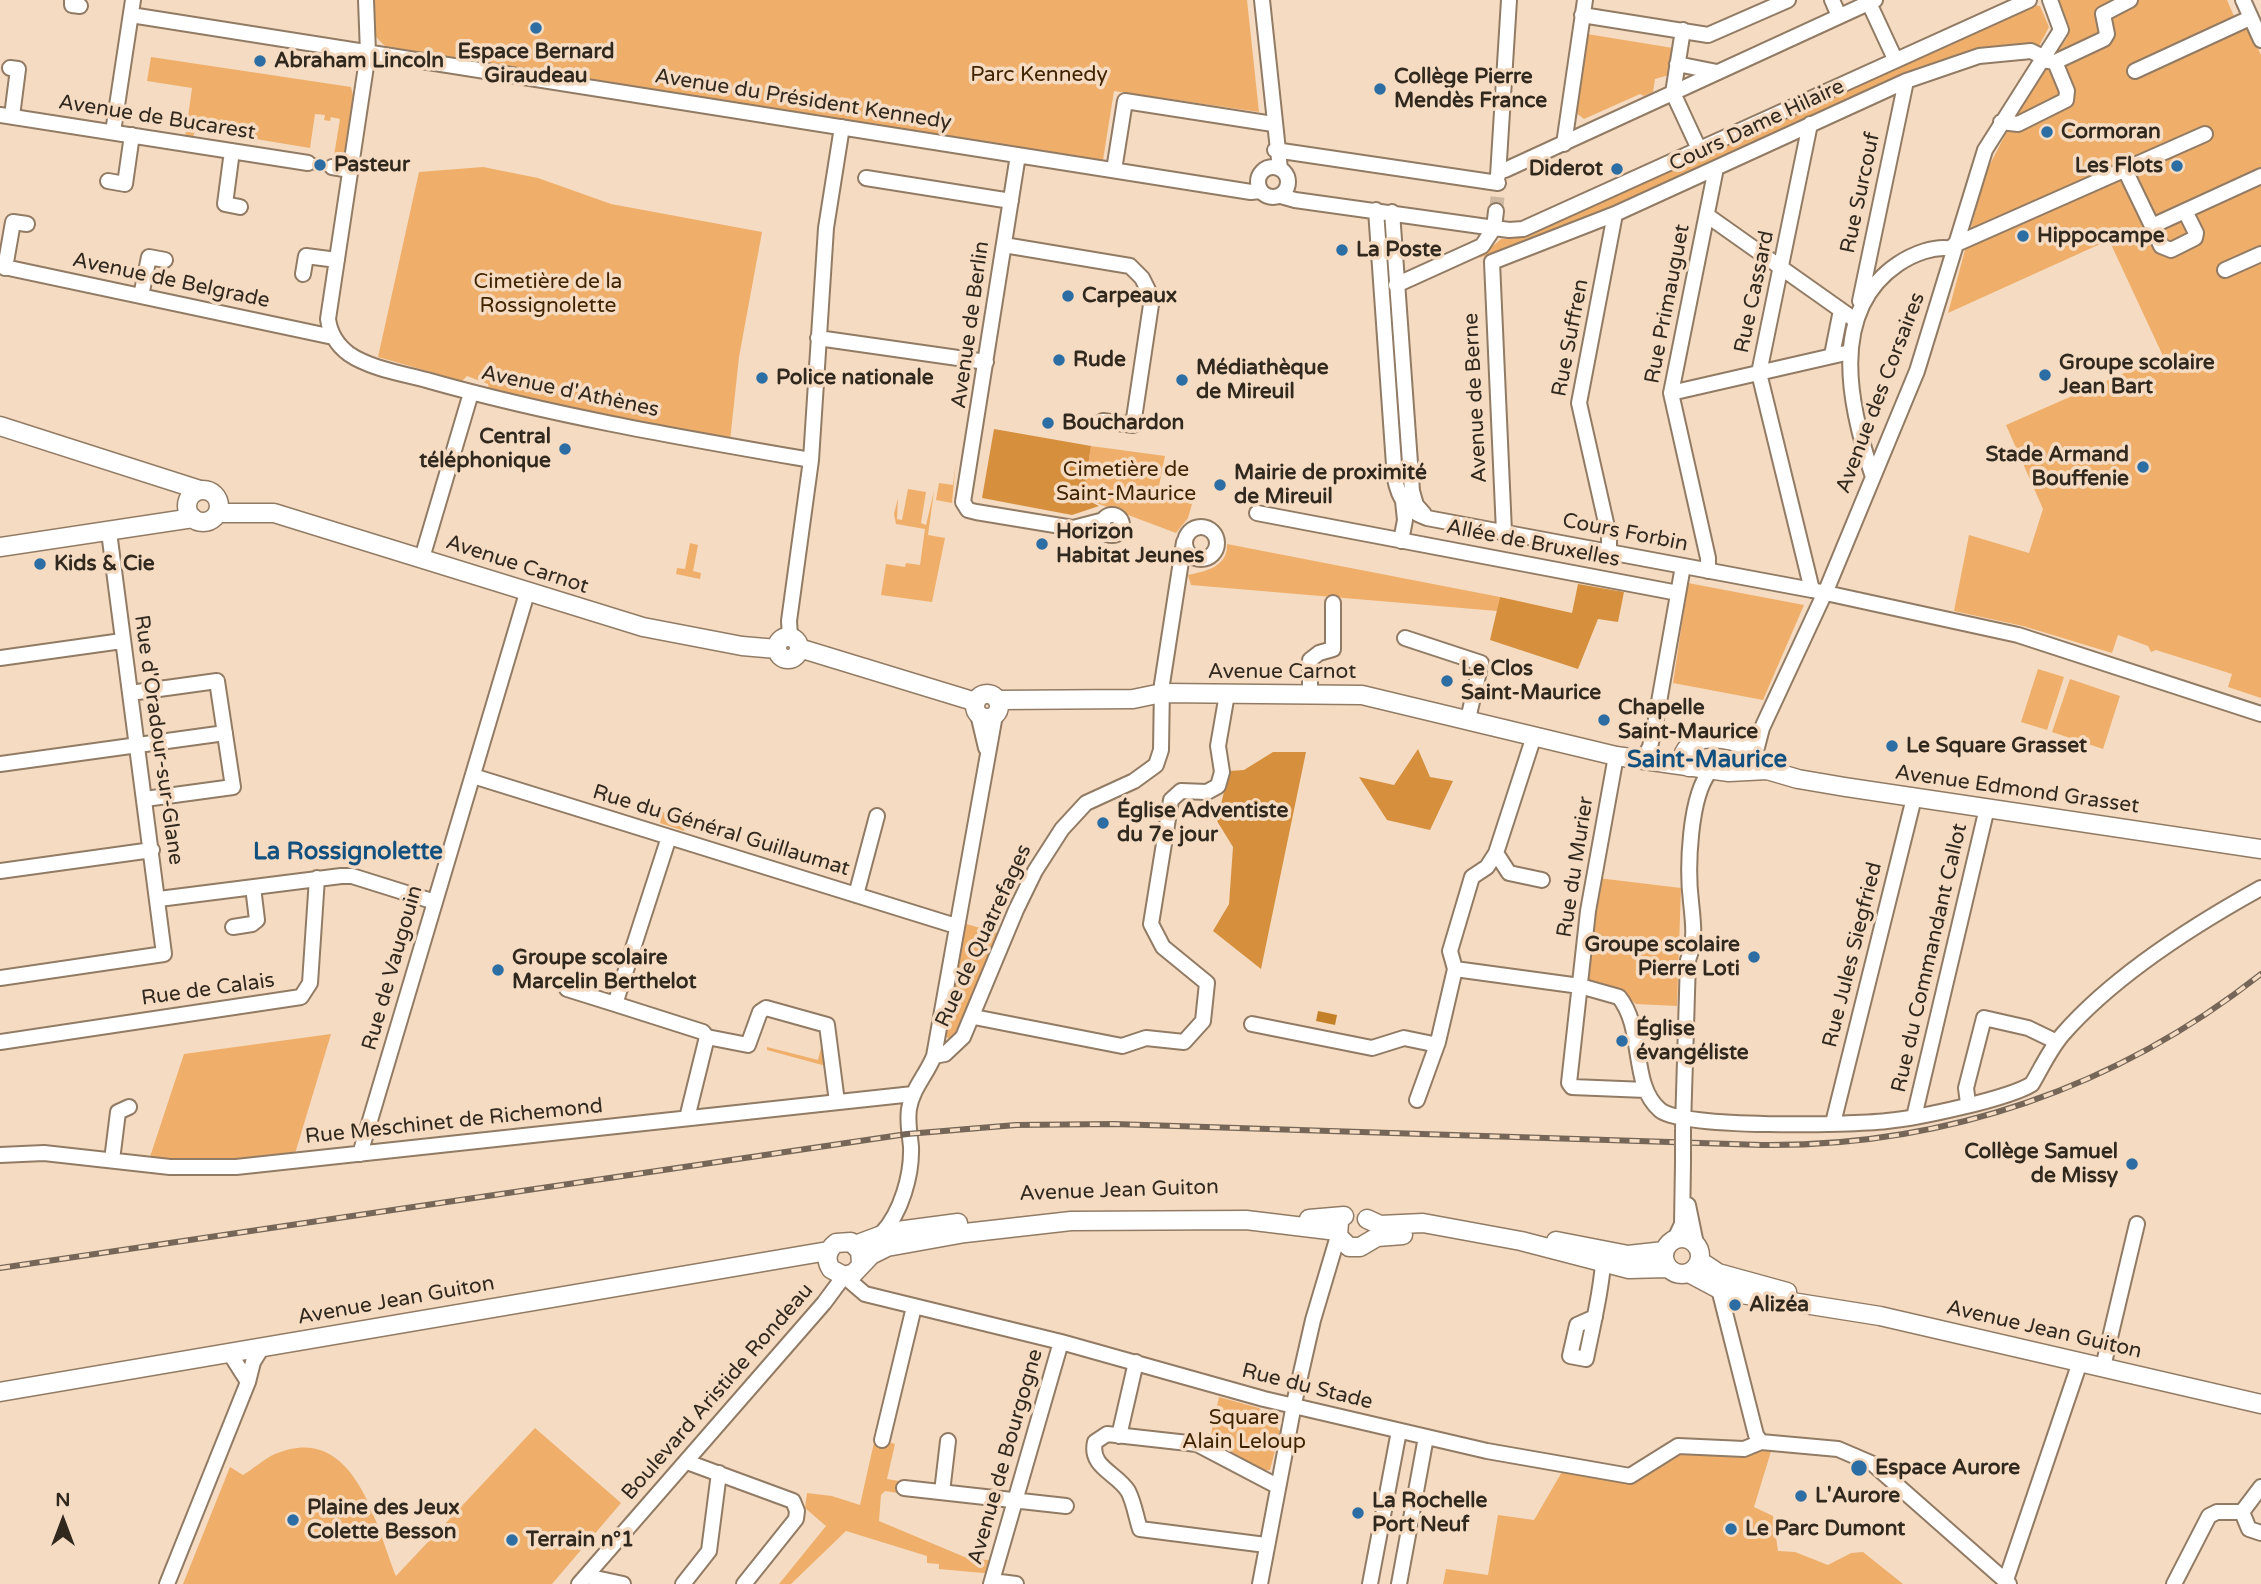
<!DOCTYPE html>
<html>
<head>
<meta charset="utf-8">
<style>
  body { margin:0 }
  #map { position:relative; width:2261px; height:1584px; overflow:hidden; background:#f4dbc2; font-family:"Varela Round",sans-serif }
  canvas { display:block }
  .north { position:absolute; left:28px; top:1486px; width:70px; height:70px; -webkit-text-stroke:5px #f4dbc2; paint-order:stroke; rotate:0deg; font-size:19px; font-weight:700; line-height:28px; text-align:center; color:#31281e }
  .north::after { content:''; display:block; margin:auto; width:24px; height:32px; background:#31281e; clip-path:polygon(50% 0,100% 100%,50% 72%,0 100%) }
</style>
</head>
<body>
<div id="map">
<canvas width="2261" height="1584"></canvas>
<div class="north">N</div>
</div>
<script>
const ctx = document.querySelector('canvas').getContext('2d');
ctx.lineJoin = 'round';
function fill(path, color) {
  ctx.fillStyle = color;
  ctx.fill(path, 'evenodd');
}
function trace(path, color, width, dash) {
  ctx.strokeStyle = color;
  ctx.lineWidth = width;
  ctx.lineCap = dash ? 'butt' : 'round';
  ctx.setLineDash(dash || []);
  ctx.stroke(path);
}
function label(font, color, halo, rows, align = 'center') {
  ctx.font = font + ' "Varela Round",sans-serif';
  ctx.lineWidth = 7;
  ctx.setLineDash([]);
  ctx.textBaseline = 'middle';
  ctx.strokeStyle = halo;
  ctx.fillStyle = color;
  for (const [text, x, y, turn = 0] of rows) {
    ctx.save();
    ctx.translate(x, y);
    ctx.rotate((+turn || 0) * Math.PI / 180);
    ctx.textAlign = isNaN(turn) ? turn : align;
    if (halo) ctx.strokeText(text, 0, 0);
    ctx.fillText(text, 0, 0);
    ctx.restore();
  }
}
const green = new Path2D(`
  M373 0H1247L1259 112 1114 91 1103 160 389 50 375 36Z
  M2059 0H2227L2237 23 2245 20 2261 55V698L2228 687 2232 674 2156 650 2151 652 2148 646 2118 635 2112 653 2023 626 1954 611 1969 535 2029 553 2043 509 2006 425 2163 356 2109 240 1948 313 1986 172 2021 104 2067 38 2069 26Z
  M2035 5 2040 6 2049 27 2039 46 1974 53 1552 238 1522 242 1479 258 1501 239 1523 237Z
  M1587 34 1673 48 1669 75 1655 79 1653 92 1644 96 1640 94 1584 119 1575 112Z
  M151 57 351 87 353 95 343 162H333L340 119 331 117 330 121 324 120 325 115 315 114 310 148 195 129 193 139 185 138 192 88 147 81Z
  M483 167 538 178 611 204 762 232 739 357 730 441 489 390 488 384 467 376 462 381 378 357 419 172Z
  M1091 446 1165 456 1157 496 1192 504 1188 518 1176 533 1083 498Z
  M956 461 952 503 936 500 939 483 953 485Z
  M908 489 926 492 921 523 926 525 934 491 928 535 945 538 932 602 881 595 886 564 905 567 906 563 920 565 925 529 896 524 894 514 898 498 897 519 902 520Z
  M690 543 698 545 693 571 701 573 700 579 676 574 677 568 685 569Z
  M1227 544 1500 597 1497 611 1191 585 1188 575C1206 571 1228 567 1227 544Z
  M1688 583 1804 605 1763 700 1673 683Z
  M2038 669 2064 677 2047 730 2021 722Z
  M2070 679 2120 696 2103 749 2052 732Z
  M663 812 688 820 684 831 660 823Z
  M1598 878 1681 888 1677 1006 1636 1004 1625 995 1590 982 1587 976Z
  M963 923 1001 934 962 1031 951 1040 945 1036Z
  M331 1034 294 1157 232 1163 149 1160 184 1054Z
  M823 1040 826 1066 767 1050V1047L818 1060Z
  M1219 1397 1259 1408 1280 1431 1270 1470H1262L1210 1439Z
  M535 1428 621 1503 552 1584H183L230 1467 243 1475C253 1469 264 1459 275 1454 355 1420 376 1526 396 1576Z
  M875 1438 895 1444 887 1479 905 1482 904 1494 885 1491 881 1495 879 1521 967 1558 998 1561 994 1574 939 1569V1564L927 1563V1556L846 1531 791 1584H779L826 1526 805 1508 807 1493 832 1496 860 1505Z
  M1773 1445 1754 1507 1773 1516 1778 1551 1795 1552 1828 1565 1851 1553 1863 1552 1903 1584H1443L1446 1569 1488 1575 1498 1515 1534 1520 1566 1465 1630 1476 1678 1446Z`);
const forest = new Path2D(`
  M994 429 1091 446 1083 498 1099 506 1072 515 982 498Z
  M1578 584 1624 592 1618 622 1598 619 1578 669 1490 640 1500 597 1572 613Z
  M1418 749 1430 777 1453 781 1430 830 1387 820 1359 777 1394 785Z
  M1273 752H1306L1261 969 1213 931 1229 904 1233 847 1217 821 1229 771 1244 770Z`);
const water = new Path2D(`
  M1318 1011 1337 1015 1335 1025 1316 1021Z`);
const minorTunnel = new Path2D(`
  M308 163 332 167
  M1496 211 1498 192`);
const minor = new Path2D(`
  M72 0V5L80 6
  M366 0 368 53 328 319C330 334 337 345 349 354 371 369 405 374 430 381 554 416 684 438 811 460
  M1262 0 1280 169
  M1832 0 1839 16
  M2243 0 2261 40
  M1869 3 1895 59
  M131 15 1251 192 1261 191
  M1582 15 1708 35 1788 0
  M1683 30 1673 93 1699 149
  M2042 60 2055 62 2104 39 2107 34 2103 14 2130 0
  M1677 64 1717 72
  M10 68 18 69 12 116
  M2135 71 2250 18
  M0 115 308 163
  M2001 122 2018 124 2066 100 2067 91 2055 62
  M1810 124 1759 373 1812 590
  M113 132 133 0
  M1564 144 1585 0
  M1275 150 1498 183
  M232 151 225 204 240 207
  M1018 155 963 502 968 510 976 512 1073 528 1104 520
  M1258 182a15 15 0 1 1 30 0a15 15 0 1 1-30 0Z
  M332 167 350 170
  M1499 169 1505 170 1875 0
  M1114 170 1125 101 1273 124
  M2125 170 2152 226 2261 176
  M1498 176 1509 0
  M866 178 1011 201
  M108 181 125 184 132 135
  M1281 196 1295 200 1509 230 1523 229 2029 0
  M1376 210 1395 479C1399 499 1407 511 1427 518L1812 590 2018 635 2261 714
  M1392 212 1412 491 1416 505 1424 514
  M1708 216 1855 320
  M2152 226 2161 246 2171 250 2195 238 2196 233 2185 211
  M1004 245 1130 266 1142 278 1152 298 1133 425 1103 421
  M1954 245 2205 134
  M0 266 333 337
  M5 268 13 222 27 224
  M2225 270 2261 254
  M303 274 306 256 337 260
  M1396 285 1482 246 1494 228 1496 211
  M141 296 149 257 165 260
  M1860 301 1906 81
  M818 338 986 362
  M1832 355 1841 310
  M1671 393 1850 352
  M1873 477C1850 409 1827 312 1898 264 1913 254 1935 245 1953 249
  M1257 513 1678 593
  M1102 525a10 10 0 1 1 20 0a10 10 0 1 1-20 0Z
  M1185 543a16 16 0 1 1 32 0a16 16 0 1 1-32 0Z
  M1504 532 1492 262 1615 214 1906 81 1979 56 2031 51 2043 57
  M1401 541 1405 520 1403 501
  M1609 551V536L1579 403 1615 214
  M422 558 471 393
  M1708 571V558L1671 393 1716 168
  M790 636 789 621 811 460 826 228 842 127
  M1405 638 1481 663 1468 719
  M0 658 122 641
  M130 693 217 681 233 787 145 799
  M1310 693V660L1319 653 1333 649V603
  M978 714 986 748
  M1756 751 1762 728 1828 586 1917 371 1985 150 2061 30 2050 0
  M1616 756 1588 911 1569 1083 1572 1087 1646 1090
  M1643 759 1650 747 1656 719 1683 566
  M0 764 225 733
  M473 776 956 926
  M669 837 615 1004 703 1032 707 1037 687 1118
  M1496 853 1509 873 1542 880
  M0 871 152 850
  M856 895 877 816
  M159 899 341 876H352L435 902
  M233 927 252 924 257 920 253 887
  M1455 969 1580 986 1619 997C1645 1029 1630 1085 1660 1110 1682 1129 1852 1125 1887 1121 1918 1118 2008 1099 2032 1084 2042 1067 2050 1049 2063 1034 2114 976 2194 925 2261 888
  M0 978 164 954 109 532
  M567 989 615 1004
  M974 1017 1122 1046 1146 1038 1184 1042 1203 1021 1207 983 1163 947 1151 924 1171 800 1181 791 1207 792 1218 786 1222 772 1218 746 1227 694
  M1252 1024 1372 1048 1404 1038 1433 1044 1438 1042 1455 969 1450 951 1472 877 1487 867 1496 853 1534 736
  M707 1037 748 1045 760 1012 766 1008 827 1025 837 1102
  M0 1042 301 997 310 983 317 878
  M934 1056 945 1054 963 1037 1016 910 1035 871 1062 829 1086 803 1134 781 1156 765 1161 750 1162 684 1184 542
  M1417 1100 1438 1042
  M1968 1103 1966 1088 1984 1018 2028 1028 2057 1042
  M1914 1117 1987 808
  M1833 1123 1914 798
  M1683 1127 1688 960C1696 940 1693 922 1691 902 1687 869 1689 795 1711 770
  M360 1154 527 593
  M0 1155 44 1153 170 1167H236L913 1094
  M112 1160 118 1112 129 1107
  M1688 1205 1696 1244
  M882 1233C901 1213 912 1175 911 1147 910 1135 907 1122 909 1109 912 1089 927 1074 934 1056L995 715
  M1675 1239 1682 1224 1683 1163
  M1719 1289 1756 1435 1761 1442 1838 1449 1873 1464 2009 1584
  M1595 1317 1577 1325 1570 1356 1586 1359C1593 1324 1602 1288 1604 1252
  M229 1352 248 1382
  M2103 1367 2137 1224
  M1119 1436 1136 1362
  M882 1440 914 1307
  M687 1462 793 1501 797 1511 796 1519 744 1584
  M904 1488 1066 1506
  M942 1492 948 1441
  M2242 1512 2249 1529 2261 1533
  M2242 1512 2261 1487
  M1266 1545 1140 1529C1136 1517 1134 1502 1128 1491 1117 1473 1089 1467 1095 1442L1107 1434 1197 1444 1277 1486
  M586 1576 623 1584
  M2006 1580 2080 1362
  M992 1581 1016 1584
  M167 1584 248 1382 253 1362 263 1346
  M579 1584 824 1303 844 1276 865 1294 1061 1342 1264 1399 1487 1451 1630 1476 1678 1446 1744 1449 1761 1442
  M683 1584 709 1551 719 1473
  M991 1584 1061 1342
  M1260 1584 1295 1399 1313 1320 1338 1236
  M1370 1584 1399 1431
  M1399 1584 1426 1437
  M2174 1584 2209 1516 2217 1512H2242`);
const major = new Path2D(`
  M0 426 200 490
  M187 506a16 16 0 1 1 32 0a16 16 0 1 1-32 0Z
  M218 513H274L643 627 742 646 777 649
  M0 547 193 518
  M777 648a11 11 0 1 1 22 0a11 11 0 1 1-22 0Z
  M799 648 976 702
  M975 706a12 12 0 1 1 24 0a12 12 0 1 1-24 0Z
  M997 700 1133 699 1162 693 1362 695 1616 756 1729 772 1767 770 1798 779 1845 787 2261 849
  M1689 767 1684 753C1696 730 1731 739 1751 747L1756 757 1750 771
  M1309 1219 1344 1216
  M1367 1219 1380 1225 1423 1223 1521 1241 1629 1269 1667 1268
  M1339 1222 1338 1236 1349 1247H1360L1377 1237 1403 1235
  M1664 1256a18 18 0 1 1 36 0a18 18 0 1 1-36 0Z
  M1556 1241 1628 1255 1664 1251
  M855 1245 890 1232 958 1223
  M1700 1261 1718 1273 1787 1292
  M861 1263 860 1251 851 1242 836 1243C827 1250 825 1260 831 1269L844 1276 854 1273 871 1255 887 1247 965 1233 1071 1221 1246 1220 1337 1231
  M1689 1273 1719 1289 1735 1293 1880 1316 2261 1404
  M0 1392 828 1251`);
const rail = new Path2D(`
  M0 1268 907 1134 1016 1125 1114 1124 1762 1145C1945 1147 2118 1087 2261 974`);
const minorBridge = new Path2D(`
  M1683 1129V1163`);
const markers = [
  [536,28,7,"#2c6da3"],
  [260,61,7,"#2c6da3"],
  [1380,89,7,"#2c6da3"],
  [2047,132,7,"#2c6da3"],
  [320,165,7,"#2c6da3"],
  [2177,166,7,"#2c6da3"],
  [1617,169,7,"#2c6da3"],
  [2023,236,7,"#2c6da3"],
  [1342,250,7,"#2c6da3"],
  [1068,296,7,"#2c6da3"],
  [1059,360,7,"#2c6da3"],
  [2045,375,7,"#2c6da3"],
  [762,378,7,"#2c6da3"],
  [1182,380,7,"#2c6da3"],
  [1048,423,7,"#2c6da3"],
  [565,449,7,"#2c6da3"],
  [2143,467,7,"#2c6da3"],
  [1220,485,7,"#2c6da3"],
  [1042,544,7,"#2c6da3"],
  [40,564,7,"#2c6da3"],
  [1447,681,7,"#2c6da3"],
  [1604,720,7,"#2c6da3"],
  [1892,746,7,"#2c6da3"],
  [1103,823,7,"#2c6da3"],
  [1754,957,7,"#2c6da3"],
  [498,970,7,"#2c6da3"],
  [1622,1041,7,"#2c6da3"],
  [2132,1164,7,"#2c6da3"],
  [1735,1305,7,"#2c6da3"],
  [1859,1468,9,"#2c6da3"],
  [1801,1496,7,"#2c6da3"],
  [1358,1513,7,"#2c6da3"],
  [293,1520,7,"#2c6da3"],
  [1731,1529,7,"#2c6da3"],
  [512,1540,7,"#2c6da3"]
];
const poiNames = [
  ["Espace Bernard",536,52,"center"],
  ["Giraudeau",536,76,"center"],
  ["Abraham Lincoln",274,61],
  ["Collège Pierre",1394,77],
  ["Mendès France",1394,101],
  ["Cormoran",2061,132],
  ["Pasteur",334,165],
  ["Les Flots",2163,166,"right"],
  ["Diderot",1603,169,"right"],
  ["Hippocampe",2037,236],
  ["La Poste",1356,250],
  ["Carpeaux",1082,296],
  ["Rude",1073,360],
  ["Groupe scolaire",2059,363],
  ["Jean Bart",2059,387],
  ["Médiathèque",1196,368],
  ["de Mireuil",1196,392],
  ["Police nationale",776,378],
  ["Bouchardon",1062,423],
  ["Central",551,437,"right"],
  ["téléphonique",551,461,"right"],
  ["Stade Armand",2129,455,"right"],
  ["Bouffenie",2129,479,"right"],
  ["Mairie de proximité",1234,473],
  ["de Mireuil",1234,497],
  ["Horizon",1056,532],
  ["Habitat Jeunes",1056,556],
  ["Kids & Cie",54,564],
  ["Le Clos",1461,669],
  ["Saint-Maurice",1461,693],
  ["Chapelle",1618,708],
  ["Saint-Maurice",1618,732],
  ["Le Square Grasset",1906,746],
  ["Église Adventiste",1117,811],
  ["du 7e jour",1117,835],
  ["Groupe scolaire",1740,945,"right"],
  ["Pierre Loti",1740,969,"right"],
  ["Groupe scolaire",512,958],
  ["Marcelin Berthelot",512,982],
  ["Église",1636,1029],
  ["évangéliste",1636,1053],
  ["Collège Samuel",2118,1152,"right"],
  ["de Missy",2118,1176,"right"],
  ["Alizéa",1749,1305],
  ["Espace Aurore",1875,1468],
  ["L'Aurore",1815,1496],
  ["La Rochelle",1372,1501],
  ["Port Neuf",1372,1525],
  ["Plaine des Jeux",307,1508],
  ["Colette Besson",307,1532],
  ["Le Parc Dumont",1745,1529],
  ["Terrain n°1",526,1540]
];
const parkNames = [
  ["Parc Kennedy",1039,75],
  ["Cimetière de la",548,282],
  ["Rossignolette",548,306],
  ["Cimetière de",1126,470],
  ["Saint-Maurice",1126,494],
  ["Square",1244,1418],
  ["Alain Leloup",1244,1442]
];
const streetNames = [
  ["Avenue du Président Kennedy",803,100,9],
  ["Avenue de Bucarest",157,118,9],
  ["Cours Dame Hilaire",1757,126,-25],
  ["Rue Surcouf",1861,193,-78],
  ["Avenue de Belgrade",171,281,12],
  ["Rue Cassard",1755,292,-78],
  ["Rue Primauguet",1668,304,-79],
  ["Avenue de Berlin",971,325,-82],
  ["Rue Suffren",1571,338,-79],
  ["Avenue d'Athènes",570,392,12],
  ["Avenue des Corsaires",1881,393,-69],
  ["Avenue de Berne",1476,398,-93],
  ["Cours Forbin",1625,533,11],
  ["Allée de Bruxelles",1533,544,11],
  ["Avenue Carnot",517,565,18],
  ["Avenue Carnot",1282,672],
  ["Rue d'Oradour-sur-Glane",158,740,82],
  ["Avenue Edmond Grasset",2017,790,8],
  ["Rue du Général Guillaumat",721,831,17],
  ["Rue du Murier",1576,867,-81],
  ["Rue de Quatrefages",984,936,-65],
  ["Rue Jules Siegfried",1853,955,-76],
  ["Rue du Commandant Callot",1930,958,-77],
  ["Rue de Vaugouin",393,968,-74],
  ["Rue de Calais",208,990,-8],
  ["Rue Meschinet de Richemond",454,1122,-6],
  ["Avenue Jean Guiton",1119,1191,-2],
  ["Avenue Jean Guiton",396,1301,-10],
  ["Avenue Jean Guiton",2044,1330,13],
  ["Rue du Stade",1307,1387,14],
  ["Boulevard Aristide Rondeau",718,1392,-49],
  ["Avenue de Bourgogne",1006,1457,-74]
];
const quarterNames = [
  ["Saint-Maurice",1707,761],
  ["La Rossignolette",348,853]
];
fill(green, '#efaf6a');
fill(forest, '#d6903d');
fill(water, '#c47f29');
trace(minorTunnel, '#cdb7a1', 14, [14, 7]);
trace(minor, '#927b64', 18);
trace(major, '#927b64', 21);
trace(minor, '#fff', 14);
trace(major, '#fff', 18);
trace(rail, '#756657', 6);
trace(rail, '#f4dbc2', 3.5, [10]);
trace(minorBridge, '#927b64', 18, []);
trace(minorBridge, '#fff', 14);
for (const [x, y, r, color] of markers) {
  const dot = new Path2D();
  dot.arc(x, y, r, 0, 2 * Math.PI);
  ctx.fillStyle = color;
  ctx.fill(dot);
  trace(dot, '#f4dbc2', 2.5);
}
label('bold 21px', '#31281e', '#f4dbc2', poiNames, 'left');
label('21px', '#402401', '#f4dbc2', parkNames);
label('21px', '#31281e', '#f4dbc2', streetNames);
label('bold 24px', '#125080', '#f4dbc2', quarterNames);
</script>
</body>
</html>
